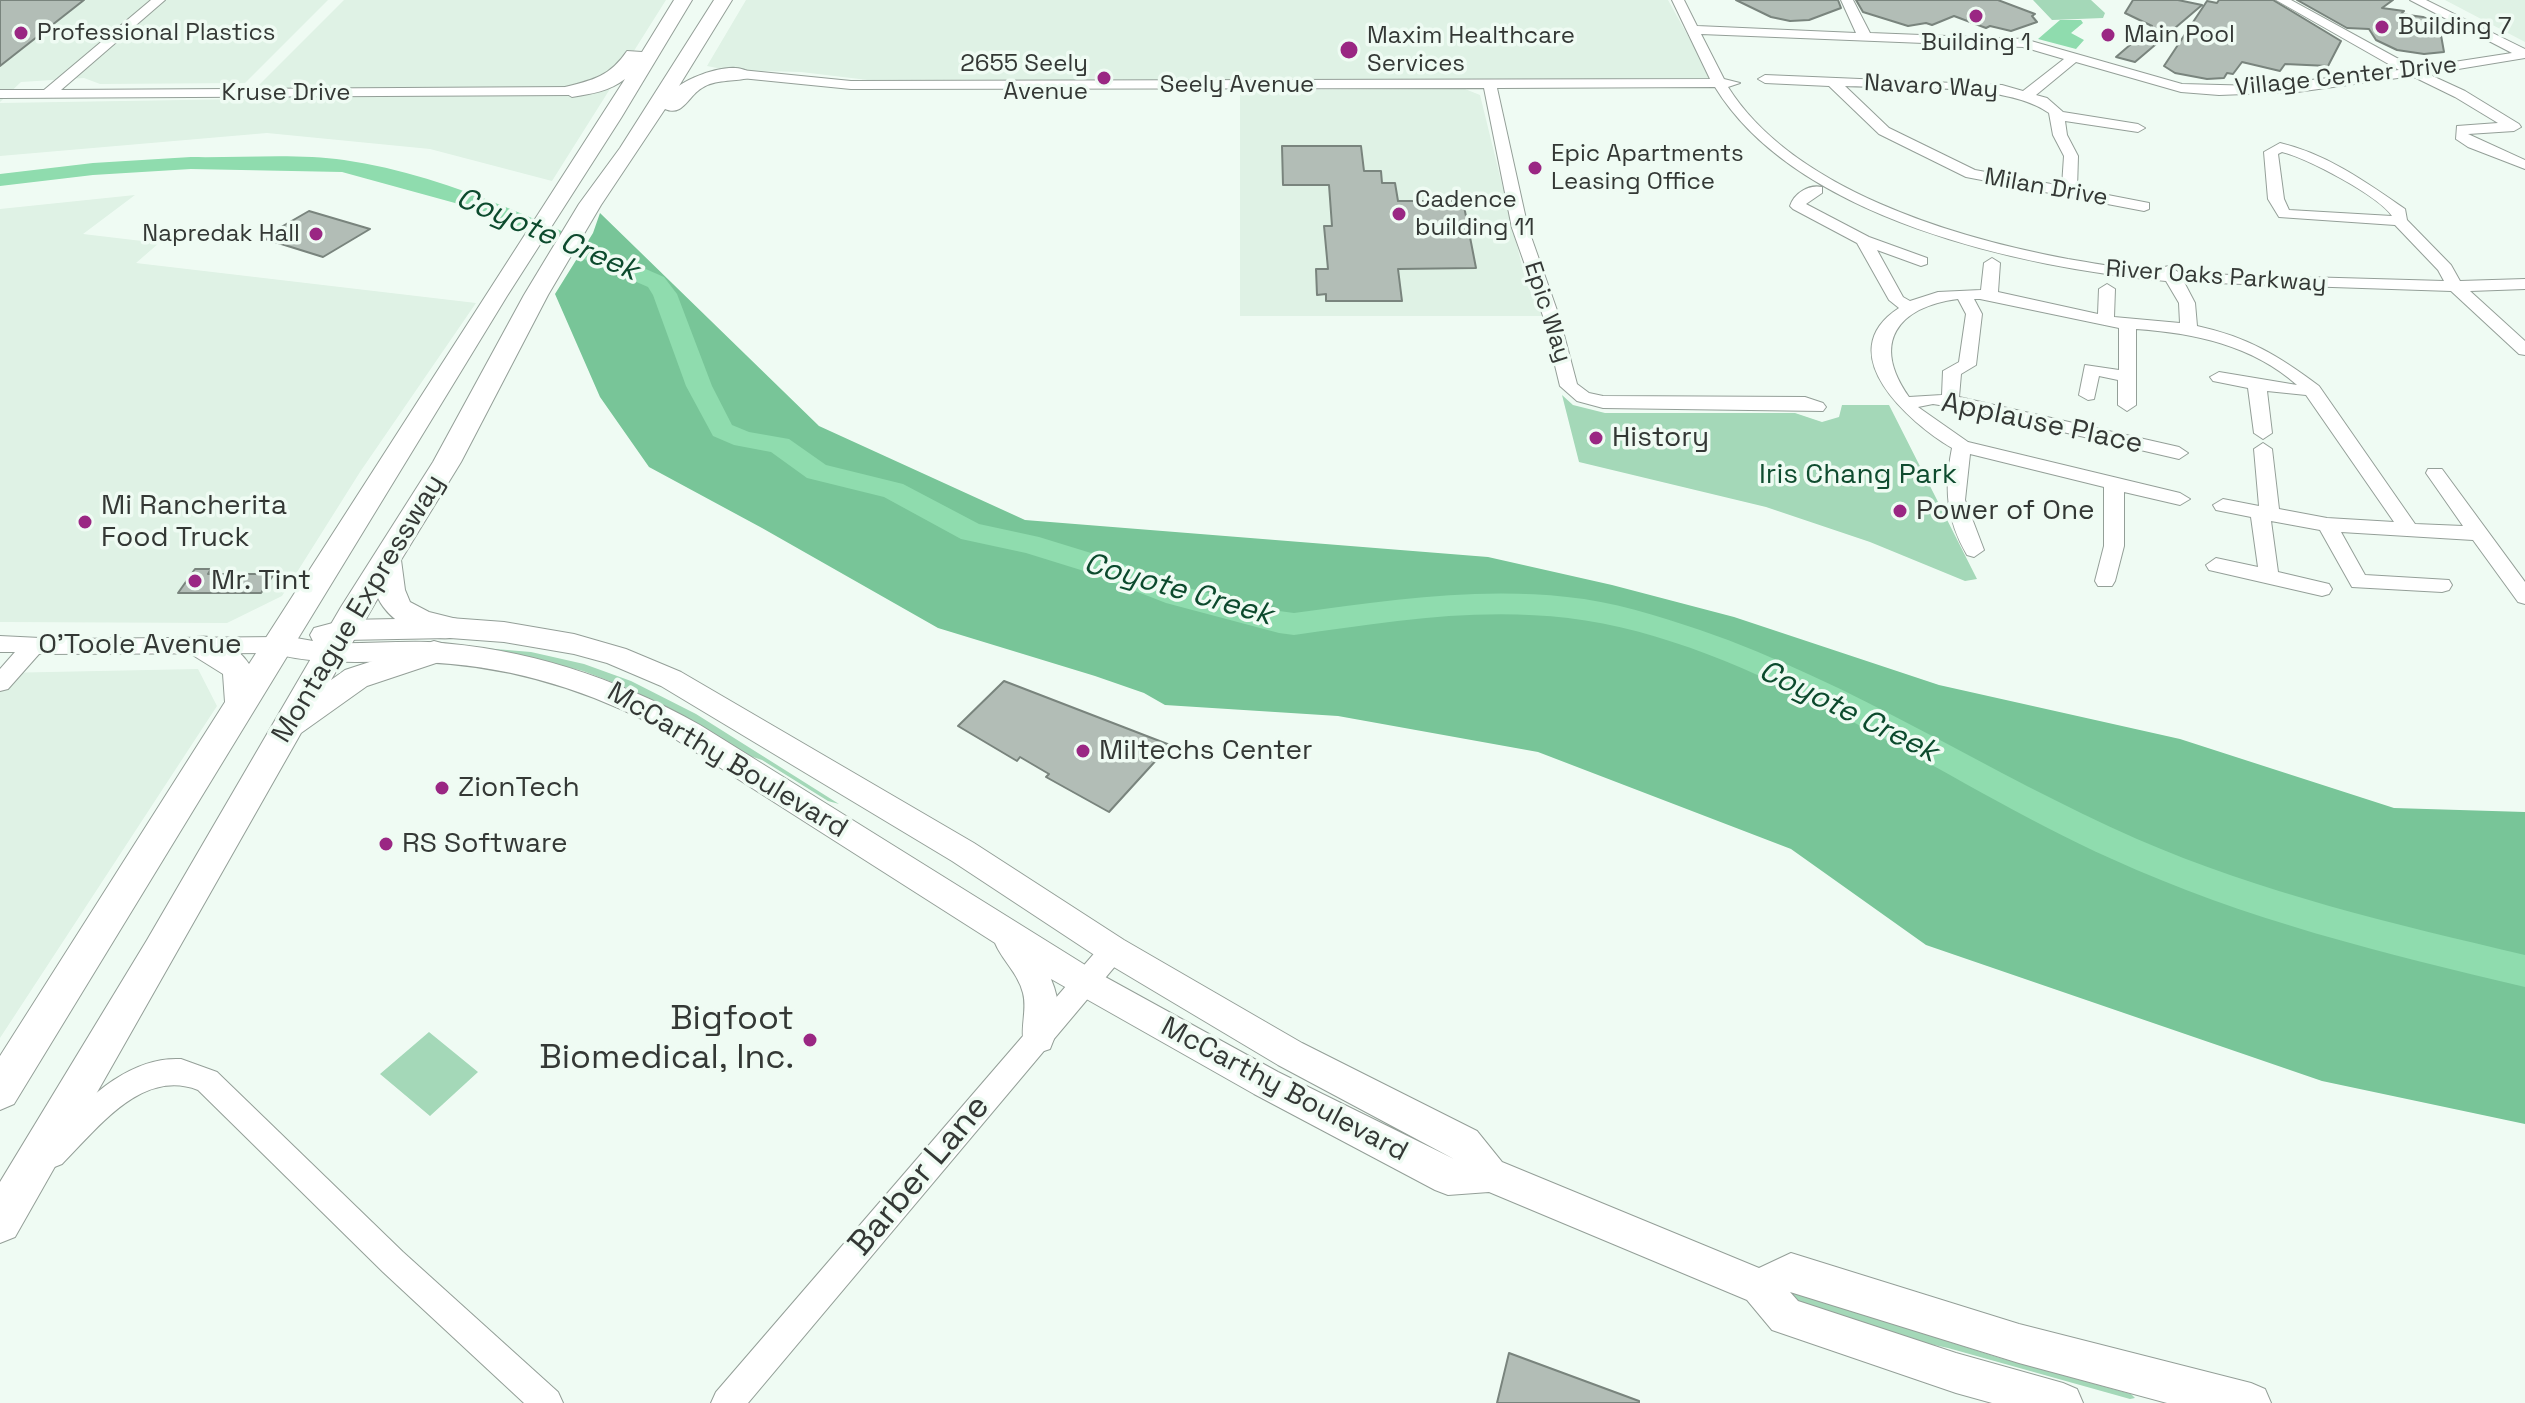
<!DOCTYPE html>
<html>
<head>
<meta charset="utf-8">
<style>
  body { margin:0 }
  canvas { display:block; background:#effbf3 }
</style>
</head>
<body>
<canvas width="2525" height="1403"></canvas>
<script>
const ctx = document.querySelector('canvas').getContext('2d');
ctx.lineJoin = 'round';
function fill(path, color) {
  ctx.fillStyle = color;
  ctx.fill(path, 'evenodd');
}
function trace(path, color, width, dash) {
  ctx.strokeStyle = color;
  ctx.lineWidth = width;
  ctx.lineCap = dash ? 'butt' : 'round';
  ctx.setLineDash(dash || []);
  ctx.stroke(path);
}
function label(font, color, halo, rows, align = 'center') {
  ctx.font = font + ' "Space Grotesk",sans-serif';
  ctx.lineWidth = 7;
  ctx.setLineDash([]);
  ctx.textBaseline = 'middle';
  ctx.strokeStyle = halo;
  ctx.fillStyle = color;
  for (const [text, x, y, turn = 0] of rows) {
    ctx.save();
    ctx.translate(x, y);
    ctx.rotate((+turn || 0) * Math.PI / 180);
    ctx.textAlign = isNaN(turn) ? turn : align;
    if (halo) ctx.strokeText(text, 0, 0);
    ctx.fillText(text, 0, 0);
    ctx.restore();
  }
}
const built = new Path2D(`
  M0 0H328L245 83 100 84 84 78 21 82 0 102Z
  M344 0H666L552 181 430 149 267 133 0 156V103L245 99Z
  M746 0H1668L1712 79 868 80 801 72 727 70 707 66Z
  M2445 0H2525V42Z
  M1465 89 1480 95 1526 282 1542 316H1240V90Z
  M135 195 83 234 159 243 136 263 476 303 360 472 282 596 227 623 0 622V209Z
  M198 669 217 706 0 1038V673Z`);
const green = new Path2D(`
  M2033 0H2091L2105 13 2103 18 2052 20Z
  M1562 395 1573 405 1605 413H1795L1822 422 1839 417 1842 405H1889L1977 579 1965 581 1870 542 1766 507 1579 462Z
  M424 643 531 652 584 664 631 681 696 714 839 804 828 801 762 760 735 751 625 687 583 671 519 655Z
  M429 1032 478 1072 430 1116 380 1074Z
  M1784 1289 2000 1358 2131 1394 2135 1398 2130 1399 1948 1348 1823 1321 1781 1292Z`);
const forest = new Path2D(`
  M600 213 819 426 1025 520 1488 557 1612 585 1734 617 1939 685 2180 739 2394 808 2525 812V1124L2322 1081 1926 945 1791 849 1538 752 1338 716 1165 705 1144 693 1095 676 938 628 762 528 649 467 600 397 555 294 593 233Z`);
const water = new Path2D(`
  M2060 20H2081L2083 23 2071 33 2084 40 2076 49 2038 39Z`);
const river = new Path2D(`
  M191 157C239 158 297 153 344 160 456 176 561 232 664 277L677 294 712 386 732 425 749 432 789 439 826 465 903 484 979 524 1039 537 1104 557 1184 587 1279 611 1294 613C1386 601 1474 587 1567 597 1612 601 1658 616 1700 630 1854 683 1989 774 2137 839 2261 893 2394 924 2525 955V987C2385 954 2243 919 2112 859 1942 783 1754 640 1568 618 1475 607 1386 622 1294 635L1279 633 1166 603 1084 571 1026 553 961 539 884 497 807 478 771 452 734 445 713 436 686 386 653 295 648 287 455 203 342 172 191 169 93 175 0 186V174L93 163Z`);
const building = new Path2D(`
  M0 0H84L0 66Z
  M1736 0H1838L1841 8 1809 20 1790 21 1771 17Z
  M1856 0H1998L2035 14 2032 16 2037 22 2011 31 1990 26 1986 28 1954 16 1932 25 1926 23 1908 26 1863 12Z
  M2133 0H2178L2202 5 2135 62 2116 57 2152 26 2125 13Z
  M2219 0H2273L2341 41 2328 66 2285 64 2280 71 2242 62 2233 74 2227 73 2224 78 2207 79 2175 73 2164 66 2207 1 2217 3Z
  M2297 0H2393L2382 8 2404 11 2401 14 2423 17 2439 24 2444 52 2424 54 2397 50 2376 40 2369 29 2347 28Z
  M1282 146H1361L1364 171H1381L1382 183H1395L1398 201H1463L1476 268 1398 269 1402 301H1326V294L1317 295 1316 269H1328L1324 226H1332L1329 185H1283Z
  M309 211 370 229 323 257 262 238Z
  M195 569H211L208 574H274L261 593H178Z
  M1004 681 1170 745 1109 812 1046 777 1049 774 1020 757 1017 761 958 726Z
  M1509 1353 1639 1401V1403H1497Z`);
const minor = new Path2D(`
  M151 0H165L61 90 572 87 579 91 572 95 0 98V90H44Z
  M1672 0H1684L1697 26 1856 33 1841 0H1853L1870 33 2024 39 2182 84 2258 86 2399 70 2276 0H2291L2415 68 2512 53 2410 0H2426L2525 49V58L2428 74 2465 91 2519 124 2521 127 2514 131 2468 134 2525 160V169L2468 147 2456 139 2457 126 2498 123 2455 97 2412 76 2297 92 2219 95 2181 92 2076 62 2036 95 2047 98 2063 112 2138 124 2145 128 2138 132 2065 121 2067 135 2078 156 2077 189 2149 203V209L2144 211 1966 177 1879 134 1829 86 1765 83 1758 79 1765 75 2002 85 2023 91 2064 59 2023 47 1701 34 1724 79 1740 83 1728 87C1793 190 1955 238 2068 259 2100 264 2140 274 2169 266L2178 272 2199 274 2444 281 2438 270 2395 225 2279 217 2268 199 2264 152 2280 143C2327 154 2366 182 2405 209L2407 220 2451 265 2460 281 2525 279V289L2470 291 2525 341V355L2519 354 2451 291 2184 282 2195 303 2197 326C2248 337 2279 356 2319 386L2415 524 2463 526 2426 473 2428 469H2442L2525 582V604L2518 602 2473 540 2341 532 2365 575 2449 580 2452 585 2449 590 2442 592 2352 587 2320 530 2271 521 2278 572 2329 584 2332 589 2329 594 2322 596 2209 570 2206 565 2216 558 2258 567 2251 517 2216 510 2213 505 2223 499 2259 506 2254 449 2263 443 2272 449 2279 509 2327 518 2394 522 2306 395 2267 391 2272 433 2263 439 2254 433 2248 388 2213 381 2210 377 2219 372 2297 385C2252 345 2194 333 2136 329V405L2127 411 2118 405V380L2099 376 2094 399 2088 400 2079 395 2085 365 2119 370V328L1980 299H1974L1982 314 1976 365 1961 374 1959 397 2179 447 2188 453 2179 459 1964 409 1933 404 1918 407 1968 442 2180 493 2190 499 2180 505 2124 492V546L2115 581 2112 586H2098L2095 581 2104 546V487L1970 454 1965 500 1984 550 1974 557 1967 555C1946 519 1944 488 1952 448 1910 423 1829 353 1899 308L1889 300 1857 243 1793 209 1790 206C1794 193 1809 184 1822 187V193L1806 204 1869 237 1927 258V264L1921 266 1877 250 1903 297 1910 301 1938 292 1981 290 1984 263 1992 258 2000 263 1998 292 2098 314 2099 289 2107 284 2115 289 2114 317 2180 323 2179 303 2166 281C2023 268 1796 219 1715 87L1497 88 1528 228 1559 316 1577 384 1589 393 1603 396 1805 397 1823 403 1826 407 1823 411 1603 408 1577 401 1560 386 1543 316 1512 228 1484 88 851 89 741 78 734 74 741 70 851 81 1710 79ZM1845 86C1900 89 2006 82 2049 113L2053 135 2064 156 2062 186 1975 170 1889 128ZM2282 152C2307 158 2379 196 2392 216L2289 210 2284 199 2278 154ZM1958 299 1966 314 1959 362 1943 371 1942 395 1909 397C1871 343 1897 307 1958 299Z
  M0 636 60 639 279 637 287 640 290 645 287 650 279 653 39 654 8 689 0 691V669L15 652H0Z
  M1113 939 1122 942 1126 950 1122 958 748 1403H711L716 1392 1104 942Z
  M181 1059 217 1072 403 1252 558 1392 563 1403H524L383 1272 198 1090C142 1068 98 1128 62 1164L52 1168 42 1164 38 1154 42 1144C80 1108 123 1056 181 1059Z`);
const major = new Path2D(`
  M450 618 504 622 574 634 626 649 681 672 974 843 1124 940 1302 1043 1477 1131 1502 1162 1759 1268 1791 1253 2019 1324 2251 1383 2265 1389 2271 1403H2167L2019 1363 1790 1292 1798 1301 1956 1353 2063 1383 2077 1389 2083 1403H1992L1956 1393 1772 1330 1747 1300 1489 1192 1448 1195 1435 1190 1254 1094 1051 979C1061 1002 1061 1025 1050 1049L1038 1053 1026 1049C1018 1031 1028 1012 1023 993 1018 973 1002 960 995 943L650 723C577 686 503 665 421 662 370 660 320 667 269 652L265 645 269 638 279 635 313 641 310 635 314 628 344 620ZM450 638 504 642 574 654 607 663 661 686 952 861 1102 960 1278 1065 1454 1159 1278 1072 1098 973 700 725C615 677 526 648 428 642 395 641 363 644 330 643L344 640Z`);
const highway = new Path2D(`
  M674 0H692L621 118 507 296 14 1104 0 1110V1056L225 702 223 674 191 654 187 646 191 638C212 632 237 646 249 664L625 79C610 91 591 94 572 97L562 91 565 87C594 80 610 76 627 51L642 52Z
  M714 0H732L679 86C693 75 737 59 751 74L748 78C733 82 715 79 702 88 688 96 683 117 665 109L601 205 548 295 461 462 401 560 405 590 410 602 429 612 461 620 465 628 461 636C431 645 391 625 378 598L331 680 345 670 434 641 445 644 450 652 445 660 367 686 301 733 15 1237 0 1243V1182L147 940 341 607 433 462 524 295 579 204 620 148Z`);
const markers = [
  [1976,16,8,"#9a2783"],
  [2382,27,8,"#9a2783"],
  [21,33,8,"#9a2783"],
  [2108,35,8,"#9a2783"],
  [1349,50,10,"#9a2783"],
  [1104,78,8,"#9a2783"],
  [1535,168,8,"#9a2783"],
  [1399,214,8,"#9a2783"],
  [316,234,8,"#9a2783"],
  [1596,438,8,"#9a2783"],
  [1900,511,8,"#9a2783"],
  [85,522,8,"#9a2783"],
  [195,581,8,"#9a2783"],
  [1083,751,8,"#9a2783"],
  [442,788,8,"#9a2783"],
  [386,844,8,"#9a2783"],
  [810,1040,8,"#9a2783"]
];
const farPoinames = [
  ["Building 7",2398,27],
  ["Professional Plastics",37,33],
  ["Main Pool",2124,35],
  ["Maxim Healthcare",1367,36],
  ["Services",1367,64],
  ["Building 1",1976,43,"center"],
  ["2655 Seely",1088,64,"right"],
  ["Avenue",1088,92,"right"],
  ["Epic Apartments",1551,154],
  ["Leasing Office",1551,182],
  ["Cadence",1415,200],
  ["building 11",1415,228],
  ["Napredak Hall",300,234,"right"]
];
const farStreetnames = [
  ["Village Center Drive",2346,77,-6],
  ["Seely Avenue",1237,85],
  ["Navaro Way",1931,87,3],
  ["Kruse Drive",286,93],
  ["Milan Drive",2046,188,10],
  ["River Oaks Parkway",2216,277,4],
  ["Epic Way",1547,312,72]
];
const streetNames = [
  ["Applause Place",2042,424,12],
  ["Montague Expressway",359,609,-59],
  ["O’Toole Avenue",140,645],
  ["McCarthy Boulevard",727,761,31],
  ["McCarthy Boulevard",1284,1090,28]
];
const poiNames = [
  ["History",1612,438],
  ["Mi Rancherita",101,506],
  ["Food Truck",101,538],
  ["Power of One",1916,511],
  ["Mr. Tint",211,581],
  ["Miltechs Center",1099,751],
  ["ZionTech",458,788],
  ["RS Software",402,844]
];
const parkNames = [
  ["Iris Chang Park",1858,475]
];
const waterNames = [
  ["Coyote Creek",547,235,23],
  ["Coyote Creek",1178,590,16],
  ["Coyote Creek",1848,712,26]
];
const nearPoinames = [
  ["Bigfoot",794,1020],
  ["Biomedical, Inc.",794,1059]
];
const nearStreetnames = [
  ["Barber Lane",920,1176,-50]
];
fill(built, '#dff2e5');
fill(green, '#a4d8b8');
fill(forest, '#78c598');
fill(water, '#8fdcae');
fill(river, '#8fdcae');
fill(building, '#b2bdb6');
trace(building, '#79847d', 2);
trace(minor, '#949f98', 2);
trace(major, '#949f98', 2);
trace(highway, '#949f98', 2);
fill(minor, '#fff');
fill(major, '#fff');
fill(highway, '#fff');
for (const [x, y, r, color] of markers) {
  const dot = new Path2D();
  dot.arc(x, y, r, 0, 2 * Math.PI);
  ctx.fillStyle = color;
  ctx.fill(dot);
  trace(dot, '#effbf3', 3);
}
label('24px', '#343835', '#effbf3', farPoinames, 'left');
label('24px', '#343835', '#effbf3', farStreetnames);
label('28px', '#343835', '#effbf3', streetNames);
label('28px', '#343835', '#effbf3', poiNames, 'left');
label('28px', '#0f4c2f', '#effbf3', parkNames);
label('italic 30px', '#0c4a2d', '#effbf3', waterNames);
label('34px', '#343835', '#effbf3', nearPoinames, 'right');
label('34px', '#343835', '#effbf3', nearStreetnames);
</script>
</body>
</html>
